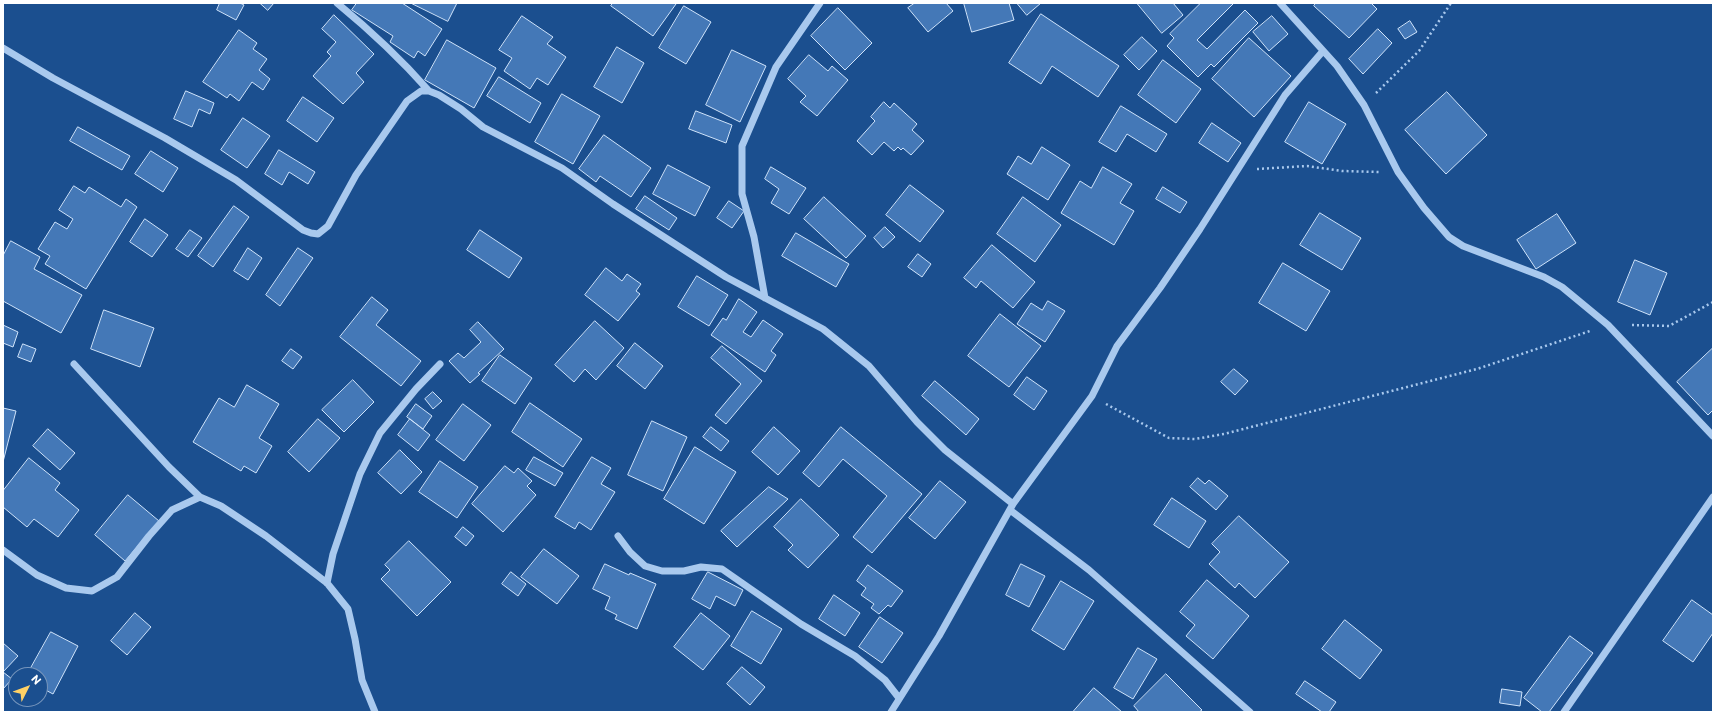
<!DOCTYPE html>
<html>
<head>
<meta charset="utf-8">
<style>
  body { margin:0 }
  #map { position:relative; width:1716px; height:715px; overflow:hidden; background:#1b4f8f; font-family:Commissioner,sans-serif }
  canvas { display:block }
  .frame { position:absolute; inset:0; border:4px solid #fff; pointer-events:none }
  .north { position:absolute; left:8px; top:667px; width:40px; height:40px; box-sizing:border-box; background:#1b4f8f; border:1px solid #7695bc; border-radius:50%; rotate:48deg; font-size:11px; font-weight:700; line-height:16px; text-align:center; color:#fff }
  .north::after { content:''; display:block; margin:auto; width:14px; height:18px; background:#ffd166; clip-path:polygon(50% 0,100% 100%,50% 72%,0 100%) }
</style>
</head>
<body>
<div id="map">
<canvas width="1716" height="715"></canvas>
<div class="frame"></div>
<div class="north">N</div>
</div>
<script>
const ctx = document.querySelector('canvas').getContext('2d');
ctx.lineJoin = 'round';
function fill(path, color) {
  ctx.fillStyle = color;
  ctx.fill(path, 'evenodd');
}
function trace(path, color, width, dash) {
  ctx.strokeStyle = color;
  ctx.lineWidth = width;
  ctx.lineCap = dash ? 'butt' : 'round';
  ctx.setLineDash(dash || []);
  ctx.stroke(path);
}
const building = new Path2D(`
  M220 3H240L244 5 236 20 217 10Z
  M260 3H274L268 10Z
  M357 3H402L442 29 425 56 418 51 414 58 390 42 393 36 352 10Z
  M411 3H457L448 21Z
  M613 3H674L676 4 653 36 611 6Z
  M915 3H946L953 11 928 32 908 8Z
  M964 3H1009L1014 20 972 32Z
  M1017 3H1041L1027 15Z
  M1137 3H1173L1183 15 1162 33Z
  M1201 3H1234L1197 40 1207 49 1245 10 1258 23 1214 67 1211 64 1198 77 1167 46 1174 38 1170 34Z
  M1316 3H1371L1377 9 1349 38 1314 6Z
  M684 6 711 22 686 64 659 48Z
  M838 8 872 43 845 70 811 36Z
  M1041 14 1119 66 1098 97 1052 66 1041 84 1009 63Z
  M334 15 374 54 356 73 364 82 343 104 313 76 331 56 327 52 336 42 322 29Z
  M522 16 553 37 547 44 566 57 548 85 537 78 530 89 504 71 512 58 499 50Z
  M1272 16 1288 34 1269 51 1253 32Z
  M1410 21 1417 32 1405 39 1398 29Z
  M1378 29 1392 43 1363 74 1349 59Z
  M239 30 257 43 253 49 267 59 259 70 270 79 263 90 252 82 239 101 230 94 227 98 203 82Z
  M1142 37 1157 51 1139 70 1124 55Z
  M1249 38 1291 76 1254 117 1212 79Z
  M447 40 496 68 474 108 425 80Z
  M617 47 644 63 622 103 594 87Z
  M732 50 766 66 740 122 706 105Z
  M809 55 828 71 832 66 848 80 817 116 800 102 806 96 788 79Z
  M1163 60 1201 89 1176 123 1138 95Z
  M499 77 541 103 530 123 487 96Z
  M186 91 214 103 210 114 199 109 192 127 174 119Z
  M1447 92 1487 135 1446 174 1405 130Z
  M562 94 600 116 573 164 535 142Z
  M303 97 334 118 317 142 287 121Z
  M884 102 890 108 894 103 917 124 912 130 924 141 911 155 903 148 901 150 898 147 894 151 884 142 872 155 857 141 875 121 871 117Z
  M1309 102 1346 124 1322 164 1285 142Z
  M1121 106 1167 134 1156 152 1127 134 1116 152 1099 142Z
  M696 111 732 125 726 143 689 129Z
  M243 118 270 136 247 168 221 150Z
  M1212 123 1241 143 1228 162 1199 143Z
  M78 127 130 156 122 170 70 141Z
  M604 135 651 168 631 197 600 176 596 182 579 169Z
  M1042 147 1070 165 1048 200 1007 174 1018 156 1031 164Z
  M279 150 315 172 308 184 289 172 282 185 265 174Z
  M151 151 178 168 163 192 135 174Z
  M668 165 710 187 695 216 653 194Z
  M771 167 806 188 789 214 771 203 779 189 765 179Z
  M1103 167 1132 184 1120 203 1134 211 1114 245 1061 213 1080 181 1091 188Z
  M910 185 944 211 920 242 886 215Z
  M74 186 85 193 89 187 121 207 126 199 137 207 86 289 45 264 50 256 38 249 55 222 67 229 73 219 59 210Z
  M1163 187 1187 202 1180 213 1156 199Z
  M645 196 677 218 669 230 636 209Z
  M824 197 866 236 846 258 804 219Z
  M1023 197 1061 225 1035 262 997 234Z
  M729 201 744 211 732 228 717 218Z
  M234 206 249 217 213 267 198 256Z
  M1320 213 1361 238 1342 270 1300 245Z
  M1557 214 1576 243 1536 269 1517 240Z
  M145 219 168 235 152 257 130 242Z
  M885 227 895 237 883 248 874 238Z
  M190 230 202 238 188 257 176 249Z
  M480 230 522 258 509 278 467 250Z
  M796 233 849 264 836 287 782 256Z
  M11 241 40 257 34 269 82 295 61 333 3 301V256Z
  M992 245 1035 282 1013 308 981 281 976 288 964 278Z
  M248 248 262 258 248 280 234 271Z
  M298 248 313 258 280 306 266 295Z
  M918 254 931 264 922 277 908 267Z
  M1635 260 1667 273 1650 315 1618 302Z
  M1283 263 1330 291 1306 331 1259 303Z
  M606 268 622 281 627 274 641 284 636 291 640 294 618 321 585 295Z
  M697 276 728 295 709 326 678 307Z
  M372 297 388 310 376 325 421 361 401 386 340 337Z
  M739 299 757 312 743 332 751 337 763 320 783 334 771 351 776 355 765 372 711 335 723 318 726 320Z
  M1048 301 1065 311 1045 342 1017 324 1031 303 1042 310Z
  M104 310 154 328 140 367 91 349Z
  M1000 314 1041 346 1009 387 968 356Z
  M595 321 624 348 596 380 585 369 574 382 555 365Z
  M478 322 504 349 478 373 480 374 470 383 449 361 458 353 464 358 481 342 470 330Z
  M3 325 18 332 13 347 3 343Z
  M635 343 663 366 645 389 617 366Z
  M23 344 36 349 31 362 18 357Z
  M722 346 762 381 726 424 715 415 741 384 711 358Z
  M1713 348V410L1708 415 1677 382Z
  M291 349 302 357 293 369 282 361Z
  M500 355 532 378 515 404 482 381Z
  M1234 369 1248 381 1235 395 1221 382Z
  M1027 377 1047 391 1034 410 1014 395Z
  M353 380 374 402 344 432 322 410Z
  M935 381 979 419 966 435 922 396Z
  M247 385 279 404 259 438 272 446 256 473 244 466 241 471 193 442 219 398 234 407Z
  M433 392 442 401 433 409 425 399Z
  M530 403 582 439 563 467 512 432Z
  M416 404 432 416 423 429 407 417Z
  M463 404 491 425 464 461 436 440Z
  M3 408 16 411 3 462Z
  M318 419 340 438 309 472 288 452Z
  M410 419 430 435 418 451 398 435Z
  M652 421 687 437 663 491 628 475Z
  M711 427 729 441 721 451 703 437Z
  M774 427 800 451 778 475 752 452Z
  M841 427 922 494 872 553 853 537 887 496 843 459 819 487 803 473Z
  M48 429 75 453 60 470 33 446Z
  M695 447 736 472 704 524 664 499Z
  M400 450 422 472 401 494 378 473Z
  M534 457 563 473 555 486 526 470Z
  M592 457 611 468 601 484 615 492 591 530 579 522 575 529 555 517Z
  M29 458 60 483 55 490 79 510 58 537 34 519 27 527 3 507V491Z
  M440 461 478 487 457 518 419 492Z
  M505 466 514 473 518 468 532 481 527 486 536 495 503 532 472 504Z
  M1198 478 1205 484 1209 480 1228 496 1216 510 1190 487Z
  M940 481 966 502 935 539 909 518Z
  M769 487 788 499 737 547 721 531Z
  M128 495 159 521 125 561 95 535Z
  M1172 498 1206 521 1189 548 1154 525Z
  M801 499 839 535 808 568 788 550 793 545 774 527Z
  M1239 516 1289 562 1255 598 1239 583 1235 588 1209 564 1220 552 1212 544Z
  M463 527 474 536 466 546 455 537Z
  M409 541 451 582 417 616 381 579 390 570 385 565Z
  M544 549 579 576 557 604 521 577Z
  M605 564 629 575 630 573 656 584 637 629 615 619 617 615 605 609 610 597 593 589Z
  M1021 564 1045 576 1029 607 1006 595Z
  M868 565 903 591 891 607 888 605 879 614 871 608 874 604 861 595 866 588 857 581Z
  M511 572 526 584 518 596 502 584Z
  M708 572 743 590 735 606 716 596 710 609 692 599Z
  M1207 580 1249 616 1213 659 1186 636 1195 625 1180 612Z
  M1061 581 1094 601 1064 650 1032 630Z
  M834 595 860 613 845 636 819 619Z
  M1692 600 1713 615V633L1693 662 1663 641Z
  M752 611 782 629 761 664 731 646Z
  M135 613 151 627 127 655 111 641Z
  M701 613 730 636 703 670 674 647Z
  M880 617 903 633 882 663 859 647Z
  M1345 620 1382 650 1360 679 1322 649Z
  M51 632 78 646 53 694 40 687V675H27Z
  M1570 636 1593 653 1549 712H1542L1524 698Z
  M3 643 18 656 3 672 12 679 3 689Z
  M1138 648 1157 659 1133 699 1114 688Z
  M742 667 765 687 750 705 727 684Z
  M1166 674 1202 710 1199 712H1139L1134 706Z
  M1305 681 1336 702 1329 712H1322L1296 694Z
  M1094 688 1122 712H1073Z
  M1502 689 1522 692 1520 706 1500 703Z`);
const path = new Path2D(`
  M1376 93 1419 51 1451 3
  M1257 169 1307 166 1342 171 1379 172
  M1632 325 1669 326 1713 302
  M1106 404 1169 438 1195 439 1224 434 1477 369 1590 331`);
const minor = new Path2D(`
  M337 3C371 31 400 58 429 91
  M1280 3 1337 66 1364 105 1398 172 1424 208 1449 237 1463 246 1544 277 1562 287 1608 325 1713 436
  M3 48 53 78 165 138 236 180 303 230 311 233 318 234 328 226 356 175 407 101 421 91H429L439 95 461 109 483 127 562 168 613 204 726 277 823 329 869 366 917 422 945 450 1013 504
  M765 298 754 237 742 194V146L776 67 820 3
  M74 364 169 467 200 497
  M1010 510 1089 570 1250 712
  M618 536 630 552 645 566 662 571H684L701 567 722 569 801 624 855 656 885 680 899 698
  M3 550 37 575 66 588 92 591 117 577 149 536 172 510 200 497 221 506 266 536 327 583 348 609 355 639 362 680 375 712
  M327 583 333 554 360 474 380 433 416 389 440 364
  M891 712 939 636 1013 504 1092 396 1117 346 1160 288 1200 229 1285 95 1323 51
  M1564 712 1713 497`);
fill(building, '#4478b7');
trace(building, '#cfe3fa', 1);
trace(path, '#a9c9ee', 2.5, [2, 3]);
trace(minor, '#a9c9ee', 7);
</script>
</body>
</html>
